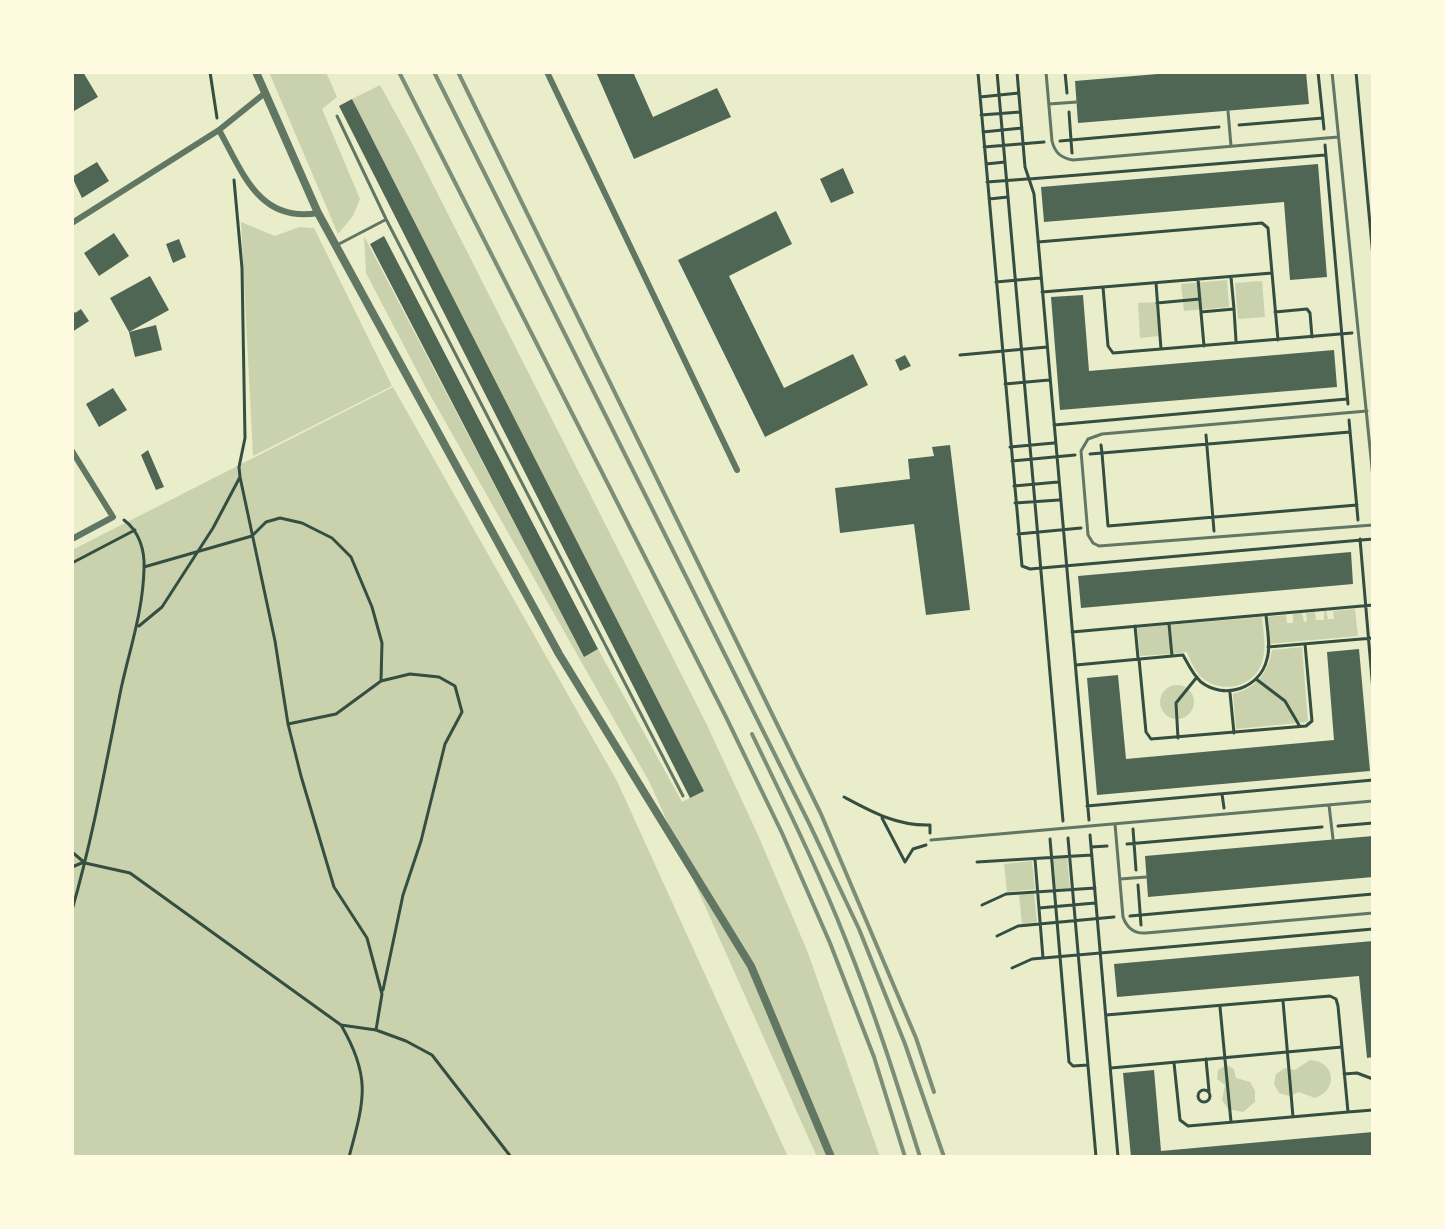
<!DOCTYPE html>
<html>
<head>
<meta charset="utf-8">
<style>
  body { margin:0 }
  #map { position:relative; width:1445px; height:1229px; overflow:hidden; background:#e9edc9; font-family:"Fira Sans",sans-serif }
  canvas { display:block }
  .frame { position:absolute; inset:0; border:74px solid #fefae0; pointer-events:none }
</style>
</head>
<body>
<div id="map">
<canvas width="1445" height="1229"></canvas>
<div class="frame"></div>
</div>
<script>
const ctx = document.querySelector('canvas').getContext('2d');
ctx.lineJoin = 'round';
function fill(path, color) {
  ctx.fillStyle = color;
  ctx.fill(path, 'evenodd');
}
function trace(path, color, width, dash) {
  ctx.strokeStyle = color;
  ctx.lineWidth = width;
  ctx.lineCap = dash ? 'butt' : 'round';
  ctx.setLineDash(dash || []);
  ctx.stroke(path);
}
const green = new Path2D(`
  M269 72H326L337 97 322 109 360 199 353 216 338 234Z
  M380 85 413 145 706 723 758 835 808 953 880 1157H817L650 783 425 386 366 273 364 236 584 656 598 649 682 802 703 791 352 99Z
  M241 222 275 236 299 227 314 228 392 386 253 456Z
  M1227 280 1229 307 1184 311 1181 284Z
  M1262 281 1265 317 1238 319 1235 283Z
  M1157 302 1159 336 1140 338 1138 303Z
  M393 387 617 781 788 1157H72V550Z
  M1355 609 1358 636 1268 644 1266 617 1286 615 1287 623H1293V614L1302 613 1304 622 1307 621 1306 613 1315 612 1316 620H1324V611H1326L1328 619H1334L1333 611Z
  M1262 617C1263 631 1267 648 1262 662 1254 689 1218 695 1199 675 1194 669 1190 660 1187 652L1173 654 1170 625Z
  M1168 625 1171 654 1140 656 1137 628Z
  M1302 647 1308 722 1236 729 1233 694C1256 688 1268 673 1272 650Z
  M1160 702a17 17 0 1 1 34 0a17 17 0 1 1-34 0Z
  M1067 857 1070 888 1056 889 1053 858Z
  M1032 861 1035 889 1007 892 1004 864Z
  M1034 893 1037 922 1022 924 1019 895Z
  M1310 1060C1335 1061 1339 1090 1315 1098L1299 1092 1289 1096 1279 1093 1274 1084 1276 1074 1285 1068 1295 1070Z
  M1226 1065 1234 1069 1236 1078 1250 1082 1255 1091V1102L1243 1112 1228 1109 1222 1100 1225 1085 1217 1079 1218 1070Z`);
const building = new Path2D(`
  M72 72H83L98 97 74 111 72 106Z
  M596 72H633L653 117 717 88 731 117 634 159Z
  M1181 72H1306L1309 104 1078 123 1075 81Z
  M352 99 704 791 690 798 339 106Z
  M97 162 109 181 82 198 72 177Z
  M1318 164 1327 277 1290 280 1284 202 1044 222 1041 187Z
  M843 168 854 193 831 203 820 179Z
  M776 211 792 244 729 276 784 388 853 354 868 385 765 437 678 260Z
  M114 233 129 256 99 276 84 253Z
  M384 236 598 649 584 657 370 244Z
  M179 239 186 257 173 263 166 244Z
  M150 276 169 310 129 332 110 298Z
  M1083 295 1089 371 1334 350 1337 387 1060 410 1051 297Z
  M72 309 75 313 81 309 89 321 72 332Z
  M156 325 162 350 135 357 129 332Z
  M905 355 911 366 900 371 895 360Z
  M113 388 127 410 99 427 86 404Z
  M950 445 970 610 926 615 914 524 840 533 835 488 910 479 908 459 934 456 932 447Z
  M148 450 164 487 156 490 141 455Z
  M1351 552 1353 584 1081 608 1078 576Z
  M1359 649 1370 771 1097 795 1087 678 1118 675 1126 759 1334 740 1327 652Z
  M1373 836V877L1148 897 1145 856Z
  M1373 941V1057L1367 1058 1359 976 1117 997 1114 964Z
  M1154 1070 1161 1151 1373 1132V1157H1131L1123 1073Z`);
const path = new Path2D(`
  M210 72 217 118
  M978 72H992
  M997 72 1063 821
  M1017 72 1025 167 1034 194 1089 820
  M1065 72 1067 93
  M1318 72 1324 129
  M1356 72 1373 257
  M978 73 1022 566 1030 569 1373 539
  M980 97 1019 93
  M1069 112 1071 140 1219 127
  M981 115 1020 112
  M1239 125 1323 118
  M983 132 1022 128
  M1060 141 1071 140 1072 153
  M1325 145 1348 404
  M984 147 1044 142
  M986 164 1005 162
  M1029 179 1325 155
  M987 182 1027 179
  M989 199 1008 197
  M1038 242 1262 223 1268 228 1272 273
  M1198 279 1204 346
  M996 282 1040 278
  M1156 283 1161 349
  M1103 287 1272 273 1278 340
  M1042 292 1103 287 1108 346 1113 353 1352 333
  M1157 303 1200 299
  M1234 309 1236 341
  M1201 312 1234 309 1231 277
  M1275 312 1307 309 1310 313 1312 337
  M960 355 1047 347
  M1005 384 1049 380
  M1349 420 1358 520
  M1054 425 1347 399
  M1350 432 1102 453 1108 526 1357 505
  M1206 435 1214 531
  M1010 447 1054 443
  M1090 454 1102 453 1101 445
  M1012 461 1075 455
  M240 477 275 641 288 724 301 776 334 887 367 938 382 994 376 1030
  M1014 486 1058 482
  M1015 503 1059 500
  M1018 534 1081 528
  M1360 539 1373 691
  M72 563 135 530
  M144 567 252 536 266 522 280 518 302 523 332 538 351 557 372 607 382 643 381 681
  M1169 624 1172 656
  M139 626 162 607 213 528 240 477 239 467 245 438 242 268 234 180
  M1135 626 1138 658
  M1072 632 1373 605
  M1268 647 1373 638
  M1139 659 1146 732 1151 739 1306 726 1312 721 1305 644
  M1076 665 1183 655C1188 664 1193 675 1201 682 1224 700 1260 689 1267 659 1271 646 1267 629 1266 615
  M1256 679 1285 701 1299 725
  M1230 693 1234 733
  M288 724 336 714 381 681 410 674 439 677 455 686 462 712 445 744 421 841 403 895 383 990
  M1178 738 1176 703 1197 677
  M1222 794 1224 808
  M844 797C872 812 897 826 930 825V833
  M1087 806 1373 780
  M882 818 905 862 913 849 926 845
  M1338 826 1373 823
  M1133 829 1136 870
  M1090 835 1118 1157
  M1068 838 1096 1157
  M1050 839 1069 1062 1073 1066 1088 1065
  M1127 844 1322 827
  M1091 847 1107 846
  M72 852 85 863 130 873 341 1025C372 1078 364 1101 349 1157
  M1035 859 1043 958
  M977 862 1092 855
  M72 867 84 862
  M1138 885 1141 925
  M982 905 1006 894 1095 888
  M1039 908 1095 903
  M72 910C93 837 106 763 121 689 130 648 143 611 144 569 145 550 139 531 124 520
  M1130 916 1373 894
  M997 936 1018 926 1114 917
  M1012 968 1032 959 1373 929
  M1283 1001 1293 1117
  M1220 1007 1231 1122
  M1106 1015 1330 996 1336 999 1338 1006 1348 1112 1373 1110
  M341 1025 376 1030 406 1041 432 1055 511 1157
  M1206 1059 1209 1091
  M1174 1063 1180 1120 1188 1126 1348 1112
  M1111 1068 1342 1047
  M1344 1074 1357 1073 1373 1079
  M1198 1096a6 6 0 1 1 12 0a6 6 0 1 1-12 0Z`);
const service = new Path2D(`
  M1046 72 1052 141C1055 153 1061 158 1073 160L1338 137
  M1332 72 1373 478
  M1049 104 1077 102
  M1228 111 1231 146
  M337 116 386 219 683 796
  M339 244 385 220
  M1367 411 1102 434 1088 439 1081 451 1088 535 1093 543 1099 546 1373 525
  M1329 805 1333 839
  M1115 824 1123 917C1127 928 1134 934 1146 933L1373 913
  M931 840 1373 801
  M1120 879 1146 877`);
const minor = new Path2D(`
  M547 72 737 470
  M219 130C243 173 259 223 318 213
  M72 223 219 130 265 93
  M72 451 113 517 72 539`);
const tertiary = new Path2D(`
  M256 72 318 213 559 654 751 966 831 1157`);
const rail = new Path2D(`
  M399 72 725 715 782 833 830 943 874 1057 905 1157
  M434 72 808 821 859 929 905 1044 944 1157
  M458 72 821 814 916 1038 934 1092
  M752 734C784 801 818 869 845 938 874 1010 897 1083 920 1157`);
fill(green, '#cad2ad');
fill(building, '#4f6655');
trace(path, '#344e41', 3);
trace(service, '#617663', 3);
trace(minor, '#617663', 6);
trace(tertiary, '#617663', 8);
trace(rail, '#7c8e77', 4);
</script>
</body>
</html>
